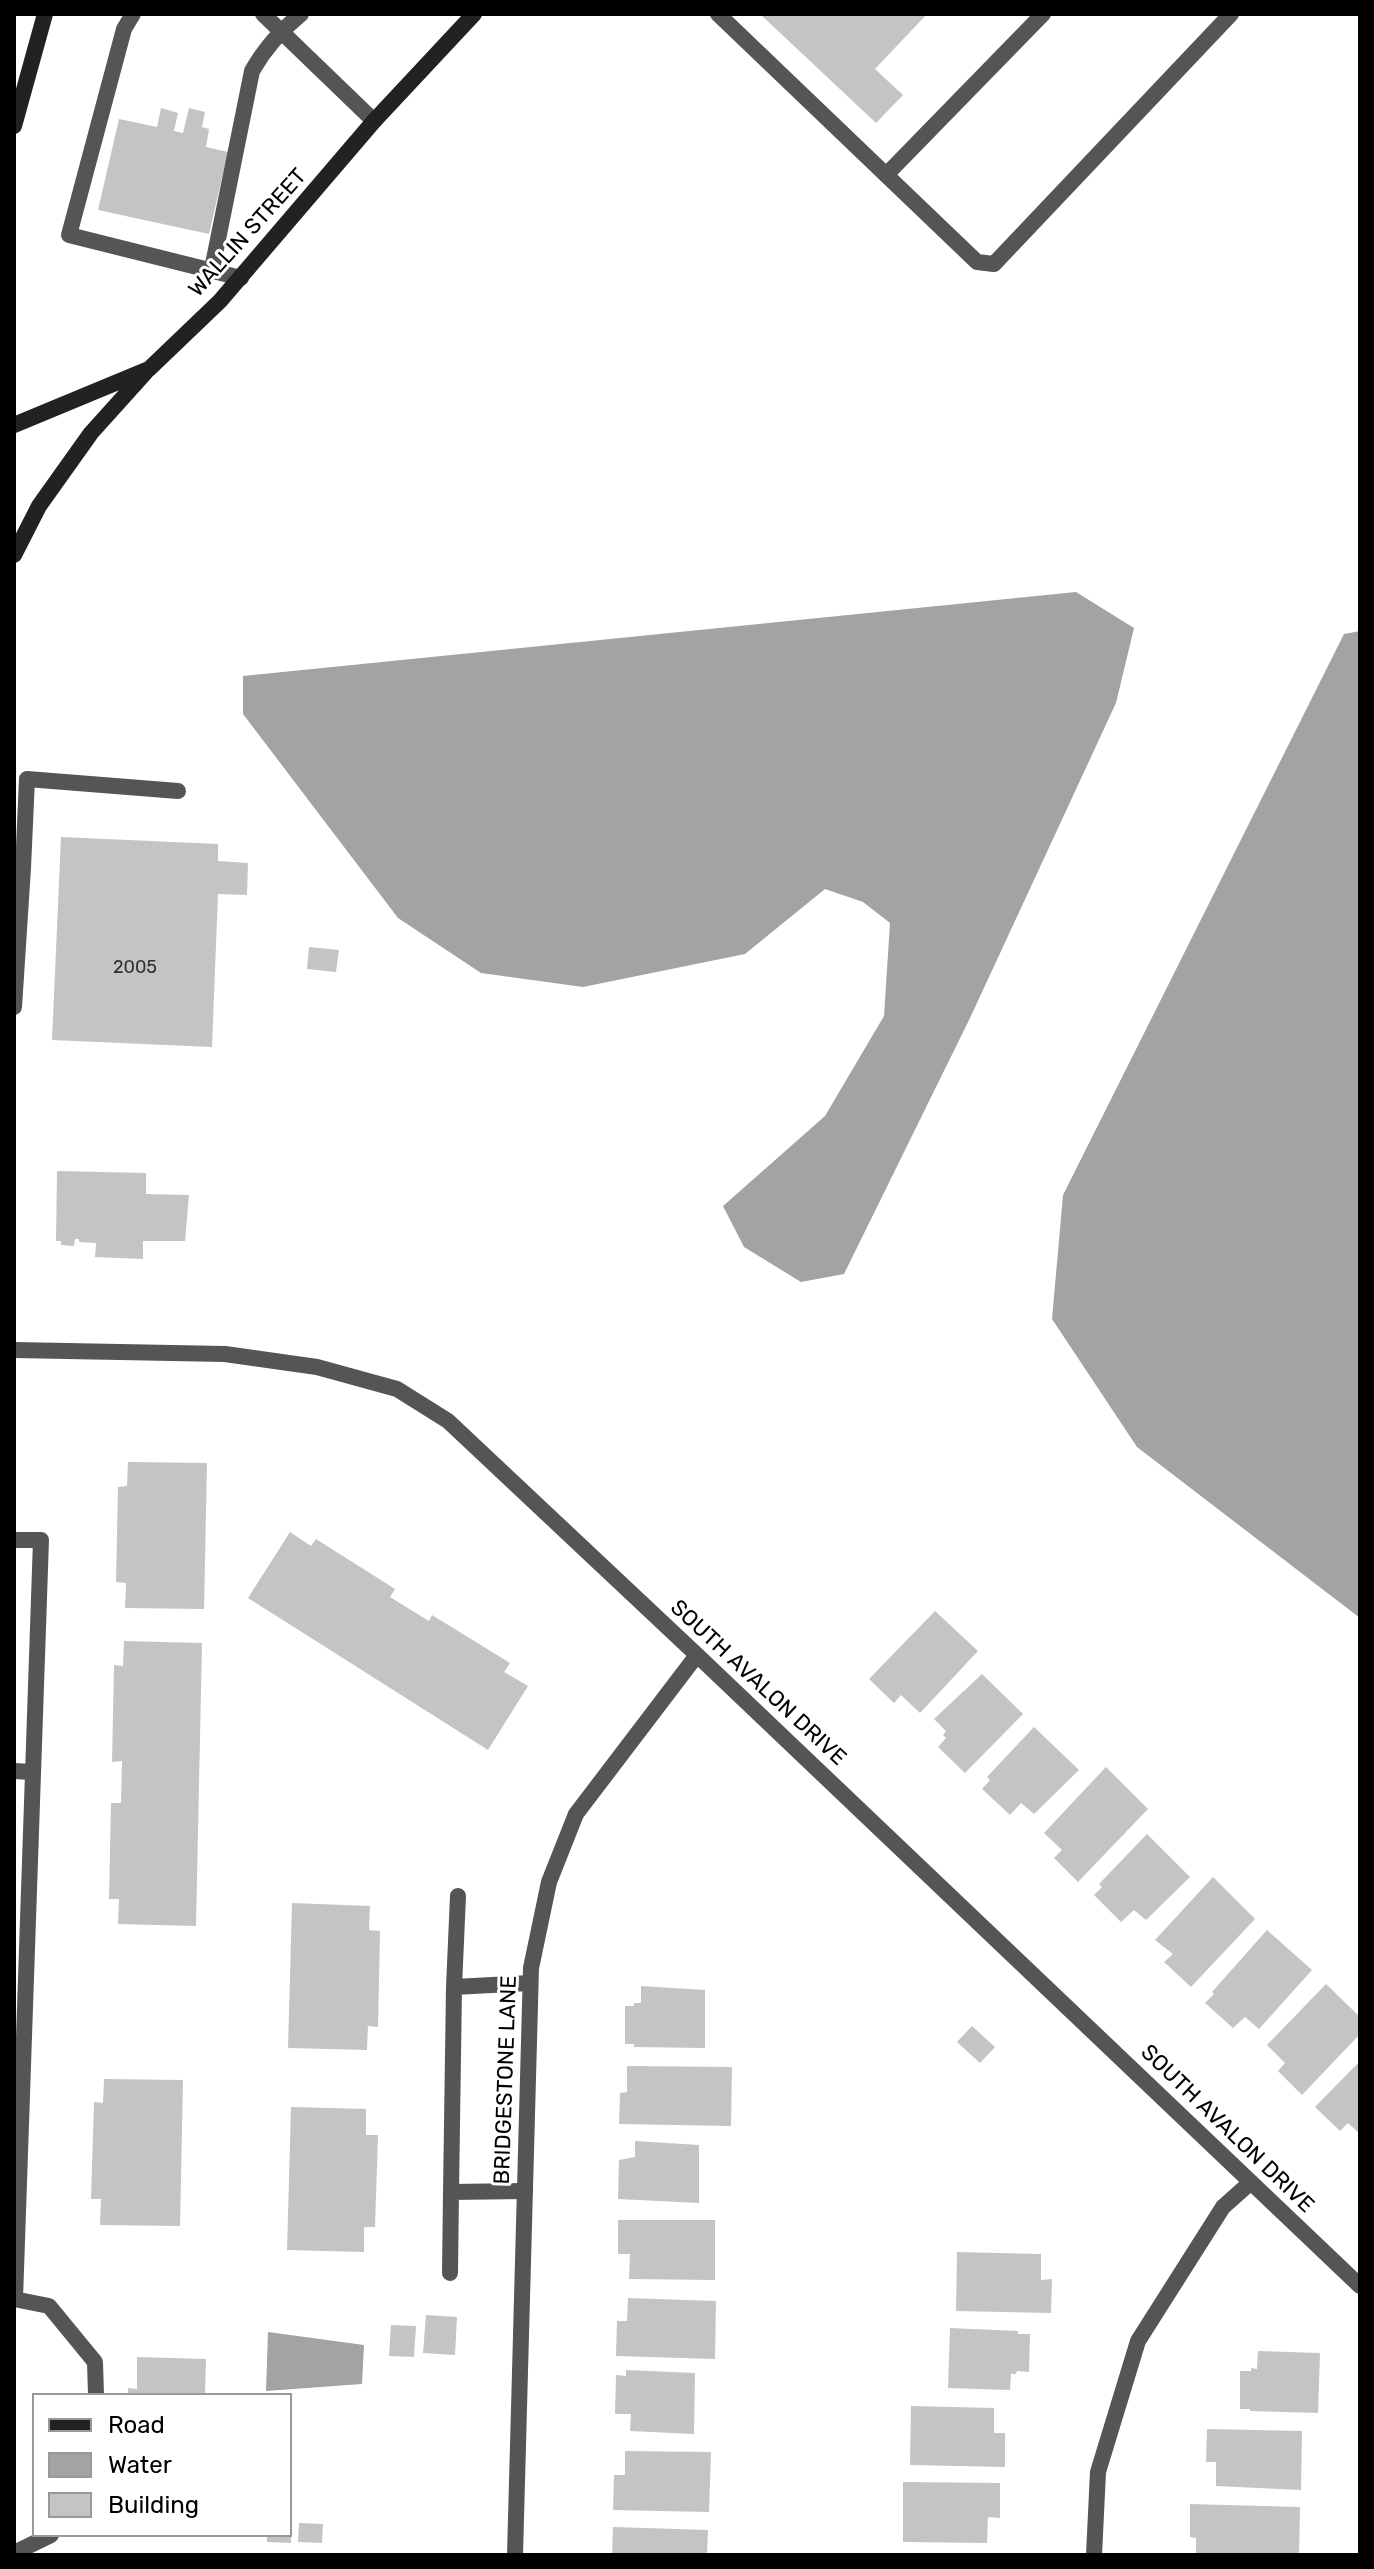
<!DOCTYPE html>
<html>
<head>
<meta charset="utf-8">
<style>
  body { margin:0 }
  #map { position:relative; width:1374px; height:2569px; overflow:hidden; background:#fff; font-family:Rubik,sans-serif }
  canvas { display:block }
  .frame { position:absolute; inset:0; border:16px solid #000; pointer-events:none }
  .legend { position:absolute; left:32px; top:2393px; width:260px; height:144px; box-sizing:border-box; background:#fff; border:2px solid #999; margin:0; padding:10px 14px; list-style:none; font-size:24px; color:#000 }
  .legend li { display:flex; align-items:center; gap:16px; height:40px }
  .legend b { width:40px; border:2px solid #999 }
</style>
</head>
<body>
<div id="map">
<canvas width="1374" height="2569"></canvas>
<div class="frame"></div>
<ul class="legend">
<li><b style="height:10px;background:#222"></b>Road</li>
<li><b style="height:22px;background:#a3a3a3"></b>Water</li>
<li><b style="height:22px;background:#c4c4c4"></b>Building</li>
</ul>
</div>
<script>
const ctx = document.querySelector('canvas').getContext('2d');
ctx.lineJoin = 'round';
function fill(path, color) {
  ctx.fillStyle = color;
  ctx.fill(path, 'evenodd');
}
function trace(path, color, width, dash) {
  ctx.strokeStyle = color;
  ctx.lineWidth = width;
  ctx.lineCap = dash ? 'butt' : 'round';
  ctx.setLineDash(dash || []);
  ctx.stroke(path);
}
function label(font, color, halo, rows, align = 'center') {
  ctx.font = font + ' Rubik,sans-serif';
  ctx.lineWidth = 6;
  ctx.setLineDash([]);
  ctx.textBaseline = 'middle';
  ctx.strokeStyle = halo;
  ctx.fillStyle = color;
  for (const [text, x, y, turn = 0] of rows) {
    ctx.save();
    ctx.translate(x, y);
    ctx.rotate((+turn || 0) * Math.PI / 180);
    ctx.textAlign = isNaN(turn) ? turn : align;
    if (halo) ctx.strokeText(text, 0, 0);
    ctx.fillText(text, 0, 0);
    ctx.restore();
  }
}
const water = new Path2D(`
  M1076 592 1134 628 1116 703 970 1018 844 1274 801 1282 744 1247 723 1206 825 1116 884 1016 890 923 863 902 825 889 745 954 583 987 481 973 398 918 243 714V676Z
  M1360 631V1618L1137 1447 1052 1319 1063 1195 1344 634Z
  M268 2332 364 2345 362 2384 266 2391Z`);
const building = new Path2D(`
  M760 14H927L875 69 903 95 876 123Z
  M161 108 178 113 174 131 183 133 189 108 205 112 202 127 209 129 206 147 228 152 209 234 98 210 119 119 157 127Z
  M61 837 218 844V861L248 863 247 895 218 894 212 1047 52 1040Z
  M309 947 339 950 336 972 307 969Z
  M57 1171 146 1173V1194L189 1195 185 1241H143V1259L95 1257 96 1243 79 1242V1239H75L74 1246 61 1245V1241H56Z
  M128 1462 207 1463 204 1609 125 1608 126 1583 116 1582 118 1487 127 1486Z
  M290 1532 311 1546 316 1539 395 1589 390 1597 429 1621 432 1615 510 1663 504 1672 528 1686 488 1750 248 1598Z
  M935 1611 978 1651 920 1713 901 1695 894 1703 869 1679Z
  M124 1641 202 1643 196 1926 118 1924 119 1899H109L111 1803H121L122 1761 112 1762 114 1665 123 1666Z
  M982 1674 1023 1714 965 1773 938 1747 946 1738 943 1735 946 1731 934 1719Z
  M1034 1727 1079 1770 1034 1814 1021 1803 1010 1815 982 1789 990 1780 987 1777Z
  M1106 1767 1148 1809 1078 1882 1054 1858 1062 1850 1044 1833Z
  M1147 1834 1190 1877 1146 1920 1134 1910 1121 1922 1094 1895 1102 1887 1099 1884Z
  M1213 1877 1255 1919 1191 1987 1164 1962 1173 1954 1155 1940Z
  M292 1903 370 1906 369 1930 380 1931 378 2027 368 2026 367 2050 288 2048Z
  M1267 1930 1312 1970 1259 2029 1245 2017 1233 2028 1205 2003 1214 1994 1212 1992Z
  M1326 1984 1360 2017V2034L1302 2095 1278 2071 1285 2063 1267 2045Z
  M641 1986 705 1990V2048L634 2047V2044H625V2006H634V2003H641Z
  M972 2026 995 2047 980 2063 957 2042Z
  M1360 2061V2134L1348 2123 1340 2131 1315 2107Z
  M627 2066 732 2067 731 2126 619 2124 620 2093 627 2092Z
  M104 2079 183 2080 180 2226 100 2225 101 2199H91L94 2102 103 2103Z
  M291 2107 366 2109V2135H378L375 2227H364V2252L287 2250Z
  M635 2141 699 2145V2203L618 2199 619 2160 635 2157Z
  M618 2220H715V2280L629 2279 630 2254H618Z
  M957 2252 1041 2254V2280L1052 2279 1051 2313 956 2311Z
  M628 2298 716 2301 715 2359 616 2356 617 2321H627Z
  M426 2315 457 2317 455 2355 423 2353Z
  M391 2325 416 2326 414 2357 389 2356Z
  M950 2328 1018 2331V2334H1030L1029 2372 1017 2371 1016 2374H1011L1010 2390 948 2388Z
  M1258 2351 1320 2353 1318 2413 1250 2411V2409H1240V2371H1251V2368L1257 2369Z
  M137 2357 206 2359 205 2395H128V2388L137 2389Z
  M626 2370 695 2373 694 2434 630 2431 631 2414H615L616 2375 626 2376Z
  M911 2406 994 2408V2433H1005V2467L910 2465Z
  M1207 2429 1302 2431 1301 2490 1216 2486V2462H1206Z
  M625 2451 711 2452 709 2512 613 2510 614 2475H625Z
  M903 2482 1000 2483V2518L988 2517 987 2543 903 2542Z
  M1190 2504 1300 2507 1299 2555H1196V2538L1190 2537Z
  M299 2523 323 2524 322 2543 298 2542Z
  M613 2527 708 2530 707 2555H612Z
  M267 2535H291V2543L267 2542Z`);
const service = new Path2D(`
  M133 14 124 29 69 235 241 278
  M718 14 977 262 994 264 1231 14
  M886 175 1043 14
  M212 269 252 71C265 48 280 31 301 14
  M14 868H23L27 779 178 791
  M14 1007 23 868
  M14 1540H41L15 2299
  M14 1771 32 1772
  M458 1896 454 1987 530 1983
  M454 1987 451 2192 525 2191
  M450 2273 451 2192
  M14 2299 49 2306 95 2362 96 2395
  M14 2553 51 2535`);
const minor = new Path2D(`
  M14 1350 225 1354 317 1367 397 1389 448 1421 697 1655 1360 2286
  M515 2555 531 1968 549 1882 576 1814 697 1655
  M1094 2555 1098 2472 1138 2341 1223 2207 1251 2182`);
const tertiary = new Path2D(`
  M263 14 374 121`);
const secondary = new Path2D(`
  M14 126 45 14
  M14 425 149 369 220 301 374 121 474 14
  M14 555 39 506 91 433 146 372`);
const numberNames = [
  ["2005",135,968]
];
const streetNames = [
  ["WALLIN STREET",248,233,-48],
  ["SOUTH AVALON DRIVE",758,1683,43],
  ["BRIDGESTONE LANE",506,2080,-88],
  ["SOUTH AVALON DRIVE",1227,2129,44]
];
fill(water, '#a3a3a3');
fill(building, '#c4c4c4');
trace(service, '#555', 16);
trace(minor, '#555', 16);
trace(tertiary, '#555', 16);
trace(secondary, '#222', 16);
label('18px', '#313131', null, numberNames);
label('22px', '#000', '#fff', streetNames);
</script>
</body>
</html>
